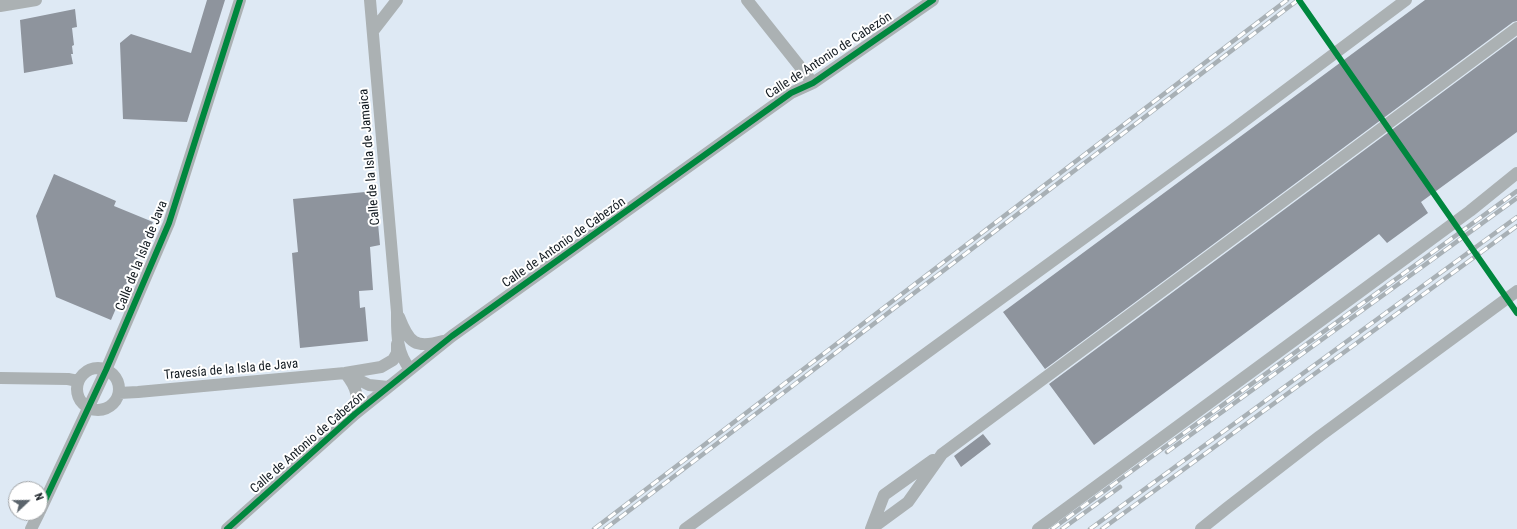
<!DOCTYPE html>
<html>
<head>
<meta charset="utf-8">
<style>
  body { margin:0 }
  #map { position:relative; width:1517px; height:529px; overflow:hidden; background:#dee9f4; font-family:"Roboto Condensed",sans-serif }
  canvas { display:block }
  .north { position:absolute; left:8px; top:481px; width:40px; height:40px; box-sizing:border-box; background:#fff; border:1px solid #a1a4a7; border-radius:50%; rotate:68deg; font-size:11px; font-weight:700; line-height:16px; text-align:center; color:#141c22 }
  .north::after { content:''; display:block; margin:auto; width:14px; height:18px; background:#5b646c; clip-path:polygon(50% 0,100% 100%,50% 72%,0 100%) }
</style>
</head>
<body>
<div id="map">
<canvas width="1517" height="529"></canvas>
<div class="north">N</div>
</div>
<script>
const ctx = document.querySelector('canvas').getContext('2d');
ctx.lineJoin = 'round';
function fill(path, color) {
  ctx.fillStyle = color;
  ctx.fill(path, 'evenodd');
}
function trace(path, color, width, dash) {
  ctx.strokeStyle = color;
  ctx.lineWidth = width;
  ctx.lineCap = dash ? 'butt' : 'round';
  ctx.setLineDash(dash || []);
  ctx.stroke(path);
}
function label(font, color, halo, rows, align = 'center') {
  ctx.font = font + ' "Roboto Condensed",sans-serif';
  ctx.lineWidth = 4;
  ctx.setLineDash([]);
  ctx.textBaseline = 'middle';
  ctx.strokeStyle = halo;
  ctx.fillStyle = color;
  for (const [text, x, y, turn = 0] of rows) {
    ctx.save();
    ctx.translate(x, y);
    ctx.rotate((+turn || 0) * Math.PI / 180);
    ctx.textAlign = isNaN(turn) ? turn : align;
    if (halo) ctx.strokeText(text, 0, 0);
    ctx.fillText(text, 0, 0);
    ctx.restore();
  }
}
const building = new Path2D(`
  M207 0H225L187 122 123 119 120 43 131 34 191 53Z
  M1425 0H1517V21L1513 22 1045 369 1003 312Z
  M75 9 77 27 72 28 74 45 72 46 73 54H71L73 64 24 73 20 20Z
  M1517 37V132L1421 202 1428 213 1387 243 1379 234 1094 445 1049 384Z
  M54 174 116 201 114 206 153 222 111 320 56 297 36 216Z
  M375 191 380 245 370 247 373 290 359 291 360 308 365 307 368 341 300 348 292 253 298 252 293 199Z
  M983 434 991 444 961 467 954 456Z`);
const minor = new Path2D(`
  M370 0 397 312C397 333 396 352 410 369
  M747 0 813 83
  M0 6 36 0
  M373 31 397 0
  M399 317C409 343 415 349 443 341
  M77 389a21 21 0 1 1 42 0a21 21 0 1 1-42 0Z
  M345 373 369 385 388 387
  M346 374C357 388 359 397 355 414
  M0 378 68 379 78 381
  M119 393 138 392 345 373 381 367 393 360 397 353V344
  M40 511 106 370 169 223 240 0
  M31 529 39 513
  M227 529 355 414 452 336 791 93 813 83 933 0
  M685 529 1231 131 1406 0
  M871 529 908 502 942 454 1517 28
  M871 529 884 495 933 460
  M1038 529 1470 211 1517 173
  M1201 529 1227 508 1320 436 1517 291`);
const rail = new Path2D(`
  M1167 452 1517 198
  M594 529 1287 0
  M605 529 1298 0
  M1052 529 1517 191
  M1062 529 1120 487
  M1090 529 1517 217
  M1102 529 1517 226`);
const cycleway = new Path2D(`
  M1299 0 1517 313
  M40 511 106 370 169 223 240 0
  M227 529 355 414 452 336 791 93 813 83 933 0`);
const streetNames = [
  ["Calle de Antonio de Cabezón",829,56,-33],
  ["Calle de la Isla de Jamaica",370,157,-95],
  ["Calle de Antonio de Cabezón",564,243,-35],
  ["Calle de la Isla de Java",142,256,-68],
  ["Travesía de la Isla de Java",231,370,-5],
  ["Calle de Antonio de Cabezón",308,443,-41]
];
fill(building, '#8e949d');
trace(minor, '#abb1b3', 12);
trace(rail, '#a8b0b5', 4.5);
trace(rail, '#fff', 3, [9]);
trace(cycleway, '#00873e', 6);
label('13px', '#141c22', '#fff', streetNames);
</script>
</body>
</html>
